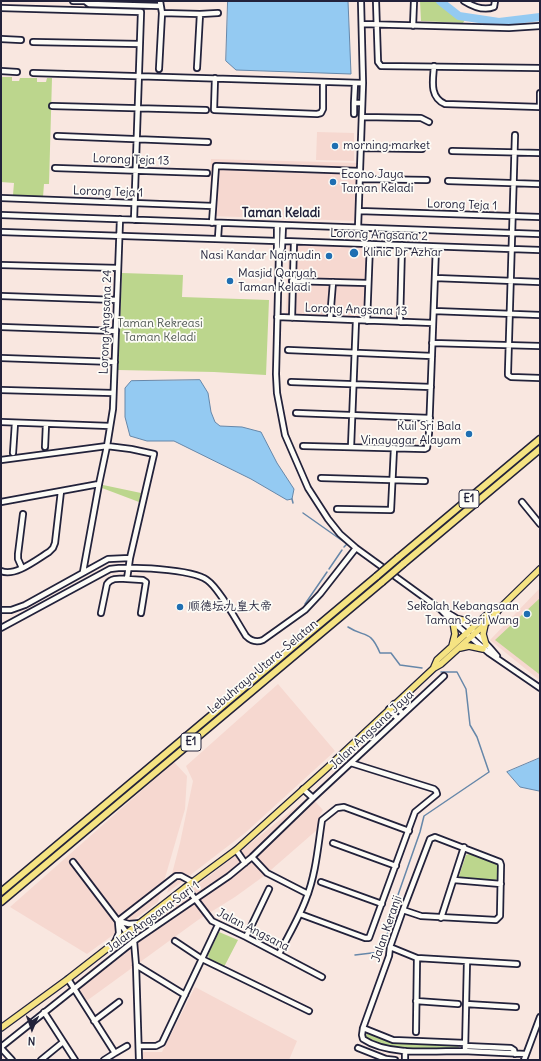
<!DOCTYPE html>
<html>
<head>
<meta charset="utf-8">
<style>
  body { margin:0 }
  #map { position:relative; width:541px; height:1061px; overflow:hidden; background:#f9e7e0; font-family:Delius,sans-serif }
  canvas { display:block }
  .frame { position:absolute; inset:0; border:2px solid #22223b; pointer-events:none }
  .north { position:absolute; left:12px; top:1009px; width:40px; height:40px; -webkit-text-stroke:3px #fdfcf7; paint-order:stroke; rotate:182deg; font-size:11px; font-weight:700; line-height:16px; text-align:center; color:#22223b }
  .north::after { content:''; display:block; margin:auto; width:14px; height:18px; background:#22223b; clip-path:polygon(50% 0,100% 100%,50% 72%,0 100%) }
</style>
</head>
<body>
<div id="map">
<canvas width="541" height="1061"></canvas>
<div class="frame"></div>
<div class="north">N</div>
</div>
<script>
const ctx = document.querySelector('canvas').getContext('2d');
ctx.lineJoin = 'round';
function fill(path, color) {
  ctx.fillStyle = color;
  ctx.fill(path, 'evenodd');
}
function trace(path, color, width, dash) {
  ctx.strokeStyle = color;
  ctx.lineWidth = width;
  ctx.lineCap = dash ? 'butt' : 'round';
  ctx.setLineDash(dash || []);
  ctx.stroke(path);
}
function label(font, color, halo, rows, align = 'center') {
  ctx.font = font + ' Delius,"LXGW WenKai TC",sans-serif';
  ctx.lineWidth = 3.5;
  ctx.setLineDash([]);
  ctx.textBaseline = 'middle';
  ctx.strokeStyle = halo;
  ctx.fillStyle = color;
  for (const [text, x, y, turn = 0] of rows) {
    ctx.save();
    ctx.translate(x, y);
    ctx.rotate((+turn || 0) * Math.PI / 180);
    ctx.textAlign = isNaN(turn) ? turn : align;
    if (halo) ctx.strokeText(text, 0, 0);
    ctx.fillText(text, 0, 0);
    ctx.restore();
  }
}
const built = new Path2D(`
  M317 132 354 133V161L316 160Z
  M211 159 361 163 359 221 209 216Z
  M289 238 371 241 369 318 286 315Z
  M540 588V678L538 679 490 640Z
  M278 684 335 751 245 833 167 893 180 843 193 781 186 766Z
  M174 762 187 776 185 809 158 902 87 954 10 907Z
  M310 796 323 810 320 815 318 829 264 876 235 897 198 920 81 1005 68 988Z
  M195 987 297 1041 289 1060H142L143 1052H162Z`);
const green = new Path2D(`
  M420 1H436L460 17 466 18 463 23 421 21Z
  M1 77H12V81H19L20 78H37V82H46L47 78H52L49 184H44L43 197 13 195 14 183 1 182Z
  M122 273 183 275 182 297 269 300 266 375 214 372 118 370Z
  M103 485 141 493 139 502 102 488Z
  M540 598V672L539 674 495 640Z
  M472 853 493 861 498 866V878L493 882 460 880 459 876 466 855Z
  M219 932 238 940 224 967 209 959 208 955Z
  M368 1032 393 1041 458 1045 459 1048 458 1049 430 1050 392 1047 366 1039V1035Z`);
const water = new Path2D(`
  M228 1H348L351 74 236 70 226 61Z
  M200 380 208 393 211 412 215 422 220 426 242 427 261 432 277 463 294 489 292 499 287 500 251 479 174 441H147L130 436 125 417V388L131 381Z
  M540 758V791H539L520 787 507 772Z`);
const stream = new Path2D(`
  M292 499 293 503
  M303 513 347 544 344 547
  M329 569 342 550
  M307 605 305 604 327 572
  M348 627C365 638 370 629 380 653H391L400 665 422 668
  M355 955 380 952 394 917 392 912 420 832 424 816 489 772 477 737 470 725 466 689 457 672H441`);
const river = new Path2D(`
  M440 1 459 16 499 22 540 17`);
const minor = new Path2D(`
  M73 1H84
  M85 1 89 4 160 6
  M376 1 378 62 381 66 540 68
  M464 1C472 6 484 11 494 7L495 1
  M1 8 141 12 134 220
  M162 13 200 14 218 13
  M362 24 509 28 540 26
  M413 26 414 1
  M1 39 21 40
  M33 42 140 44
  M434 66C433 80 429 97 445 104L540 107
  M197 68 200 14
  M159 69 162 13 160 1
  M1 71 17 72
  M33 73 363 83
  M215 78 214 110 317 114 321 113 323 109V82
  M355 83 354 103H362
  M52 106 206 110
  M540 107V93
  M354 114V103
  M362 117 421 118 429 122
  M515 135 508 372V375L511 377 540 378
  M57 136 208 142
  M361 148 422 149
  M452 151 540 153
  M55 168 207 173
  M360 179 427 180
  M448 181 540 184
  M1 198 213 206
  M359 211 540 217
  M1 215 540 234
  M212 223 216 166 360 171
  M277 225V250L279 254 276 374 277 393 285 435 308 488 328 519 340 534 356 548 440 609 453 622 489 653 540 688
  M358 228 363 83 361 1
  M1 232 277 241
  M218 238 219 223
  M283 241 540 250
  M279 254 282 248 283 225
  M1 265 118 268
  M435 278 540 282
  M292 281 368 283
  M1 296 117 300
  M434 311 540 315
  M277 317 433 323
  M292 318 294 242
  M330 319 333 282
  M367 321 370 244
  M400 322 402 245
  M1 327 116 331
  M432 343 540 346
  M288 350 432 356
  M1 358 115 362
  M291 382 431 387
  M1 390 113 393
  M296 413 430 418
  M1 422 110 426
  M303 446 425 449 427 448 429 433 436 247
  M45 447 46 424
  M351 447 356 320
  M13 453 15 423
  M1 460 107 446 131 449 154 454 130 558 127 579C120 579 112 577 107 584L101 613
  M321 478 425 481
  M1 502 99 484
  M522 502 540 524
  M337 509 391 510 394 448
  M22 568 18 559V554L23 514
  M1 571C15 577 36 560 49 552L53 548 55 543 61 491
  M83 572 99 484 107 446 113 409 120 219
  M127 579 143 580 146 582 141 613
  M1 610H11L25 605 108 559 130 558
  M444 611C464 621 483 639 497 656
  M1 628 110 569C128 566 192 569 207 580 219 588 237 622 246 636 251 641 256 643 263 640L305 610 320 594 356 548
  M394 704 403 714
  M389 709 398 719
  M303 789 313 798
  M333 843 396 866
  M236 850 245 863
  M252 857 267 873 308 894
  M73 862 127 933
  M454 880 501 884
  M321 882 382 904
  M186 887 212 921 246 937 322 977
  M403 910 421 916 496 920 500 916 501 865 500 862 435 837 430 839 403 910 390 947 389 956 363 1028 362 1035 363 1039C388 1056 434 1051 463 1051 484 1052 505 1053 525 1054
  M300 914 365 938H369L415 812 437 794 436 791 434 789 351 763
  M441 918 464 847
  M118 921 176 876H181L192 882
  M118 921 129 924 140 923
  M246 937 269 889
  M134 941 136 965 139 1060
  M175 941 202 959 309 1011
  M115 942 119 933 118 922
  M390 947 417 958 517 964
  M279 954C288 936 299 918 306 899 316 874 318 846 322 820L337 808 344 807 409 831
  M136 965 185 995
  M68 979 115 1053 127 1046
  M416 1001 458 1004
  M466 1004 516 1007
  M44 1012 75 1060
  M94 1021 119 1002
  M363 1028 393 1040 465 1043
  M416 1032 417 958
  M139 1046H156L162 1043 218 925
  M465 1046 511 1048 514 1050 515 1054
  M1 1047 134 941 229 876 252 857 313 798 444 676
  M1 1048 12 1060
  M358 1048 386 1059 395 1060
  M465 1051 467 961
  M41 1060 63 1042
  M104 1060 115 1053
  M405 1060V1051
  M524 1060 540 1017`);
const major = new Path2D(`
  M458 619 471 622 479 621
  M485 625 483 634 486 645
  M452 646 455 634 453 622
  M460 648 469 646 483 649
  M434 667 437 660 470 630 490 612 499 608
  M1 1028 68 979 186 887 236 850 327 768 434 668 441 664 494 616 500 608 540 569`);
const highway = new Path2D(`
  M398 558 540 439
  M403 564 540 449
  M1 892 377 576
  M1 902 382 582`);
const highwayBridge = new Path2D(`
  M377 576 398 558
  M382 582 403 564`);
const markers = [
  [335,146,4,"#1f6fb2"],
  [333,182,4,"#1f6fb2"],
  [354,253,5,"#1f6fb2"],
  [329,256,4,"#1f6fb2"],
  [230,281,4,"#1f6fb2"],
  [469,434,4,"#1f6fb2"],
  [180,607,4,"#1f6fb2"],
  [527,614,4,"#1f6fb2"]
];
const shields = [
  [469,499,20],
  [191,742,20]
];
const shieldNames = [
  ["E1",469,499],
  ["E1",191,742]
];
const poiNames = [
  ["morning market",343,146],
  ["Econo Jaya",341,175],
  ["Taman Keladi",341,189],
  ["Klinic Dr Azhar",363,253],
  ["Nasi Kandar Najmudin",321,256,"right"],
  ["Masjid Qaryah",238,274],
  ["Taman Keladi",238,288],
  ["Kuil Sri Bala",461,427,"right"],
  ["Vinayagar Alayam",461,441,"right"],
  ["顺德坛九皇大帝",188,607],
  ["Sekolah Kebangsaan",519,607,"right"],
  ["Taman Seri Wang",519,621,"right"]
];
const streetNames = [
  ["Lorong Teja 13",131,160,2],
  ["Lorong Teja 1",108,192,2],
  ["Lorong Teja 1",462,205,2],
  ["Lorong Angsana 2",379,235,2],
  ["Lorong Angsana 13",356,310,2],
  ["Lorong Angsana 24",106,322,-88],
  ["Lebuhraya Utara–Selatan",263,667,-40],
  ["Jalan Angsana Jaya",372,730,-43],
  ["Jalan Angsana Sari 1",153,917,-36],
  ["Jalan Keranji",387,929,-71],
  ["Jalan Angsana",253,930,27]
];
const parkNames = [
  ["Taman Rekreasi",160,324],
  ["Taman Keladi",160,338]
];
const neighbourhoodNames = [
  ["Taman Keladi",281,213]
];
fill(built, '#f6d8d0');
fill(green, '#bcd68d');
fill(water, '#94caf2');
trace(water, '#6687a9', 1);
trace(stream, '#6687a9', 1.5);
trace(river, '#94caf2', 8);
trace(minor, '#22223b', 8);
trace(major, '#22223b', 8);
trace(highway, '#22223b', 9);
trace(minor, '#fdfcf7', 4.5);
trace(major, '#f5e382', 5.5);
trace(highway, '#f5e382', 6);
trace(highwayBridge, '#22223b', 9, []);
trace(highwayBridge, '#f5e382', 6);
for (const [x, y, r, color] of markers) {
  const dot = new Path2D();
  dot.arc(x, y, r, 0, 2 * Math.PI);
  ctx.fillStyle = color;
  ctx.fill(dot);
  trace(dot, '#fdfcf7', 1.5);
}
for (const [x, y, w] of shields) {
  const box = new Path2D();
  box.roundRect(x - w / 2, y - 9, w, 18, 3);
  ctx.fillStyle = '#fdfcf7';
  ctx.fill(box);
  trace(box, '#22223b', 1);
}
label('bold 11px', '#22223b', null, shieldNames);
label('12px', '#22223b', '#fdfcf7', poiNames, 'left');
label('12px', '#22223b', '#fdfcf7', streetNames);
label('12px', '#505854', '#fdfcf7', parkNames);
label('bold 13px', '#22223b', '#fdfcf7', neighbourhoodNames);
</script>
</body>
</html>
